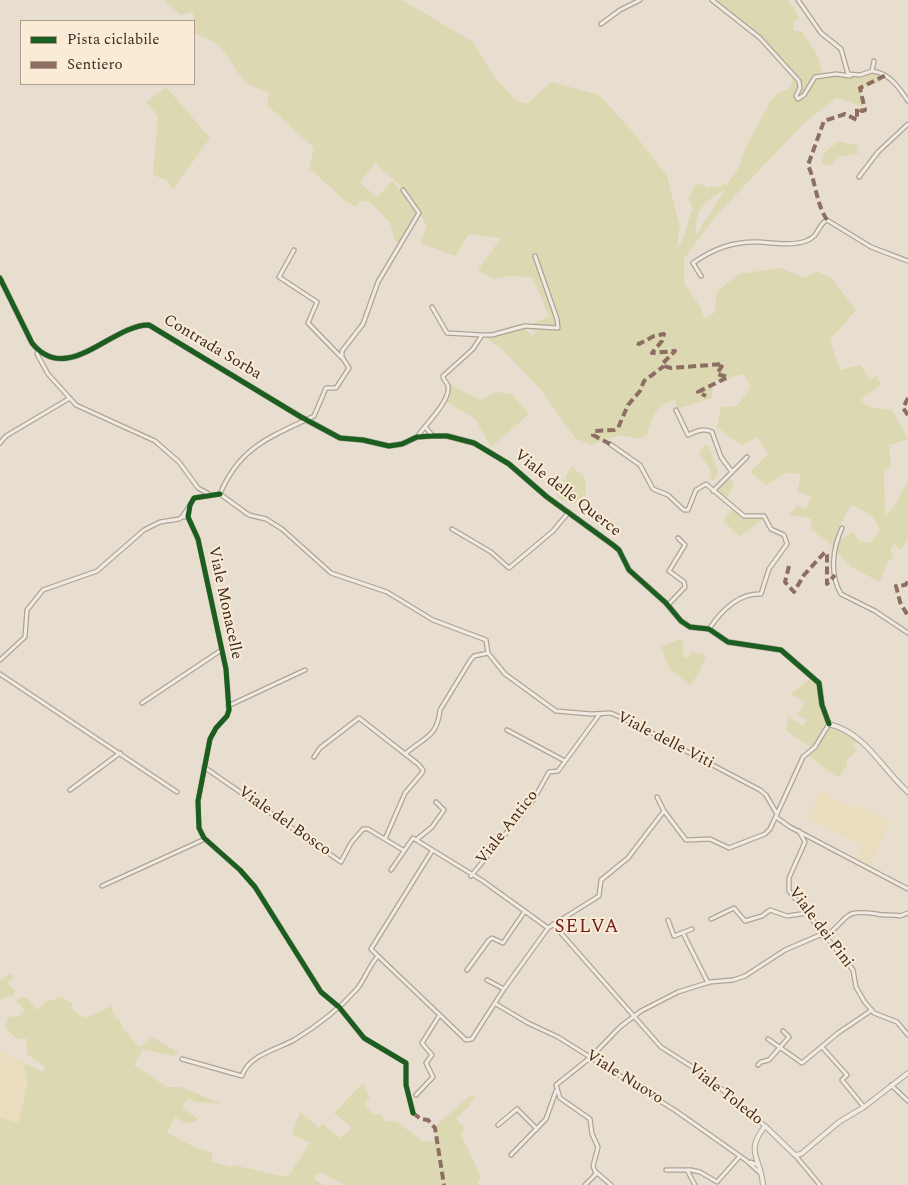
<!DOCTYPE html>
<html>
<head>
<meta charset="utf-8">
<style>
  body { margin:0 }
  #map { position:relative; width:908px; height:1185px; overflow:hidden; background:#e8ded0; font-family:Spectral,serif }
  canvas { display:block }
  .legend { position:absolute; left:20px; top:20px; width:175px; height:65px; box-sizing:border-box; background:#f9ebd5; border:1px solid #af9e8c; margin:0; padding:6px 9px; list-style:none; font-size:15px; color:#3f2a1e }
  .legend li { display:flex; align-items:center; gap:10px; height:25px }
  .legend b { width:25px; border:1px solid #af9e8c }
</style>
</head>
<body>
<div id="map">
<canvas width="908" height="1185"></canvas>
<ul class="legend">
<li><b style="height:6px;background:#1b5e20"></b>Pista ciclabile</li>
<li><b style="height:6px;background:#8d6e63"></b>Sentiero</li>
</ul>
</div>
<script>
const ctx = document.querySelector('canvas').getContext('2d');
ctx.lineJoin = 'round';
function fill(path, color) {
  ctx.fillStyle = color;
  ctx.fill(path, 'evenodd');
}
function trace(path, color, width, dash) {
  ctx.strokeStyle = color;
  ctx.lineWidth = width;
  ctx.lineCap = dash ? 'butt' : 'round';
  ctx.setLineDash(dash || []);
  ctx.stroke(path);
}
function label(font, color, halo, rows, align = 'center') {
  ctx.font = font + ' Spectral,serif';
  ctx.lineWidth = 4;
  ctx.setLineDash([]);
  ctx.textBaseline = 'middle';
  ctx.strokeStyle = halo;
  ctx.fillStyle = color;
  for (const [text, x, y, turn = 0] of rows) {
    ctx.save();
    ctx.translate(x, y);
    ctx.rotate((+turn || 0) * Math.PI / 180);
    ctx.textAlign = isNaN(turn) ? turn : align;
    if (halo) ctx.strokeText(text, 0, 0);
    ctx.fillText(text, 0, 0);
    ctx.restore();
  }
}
const farmland = new Path2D(`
  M820 790 855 809 858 805 890 821 871 866 857 859 863 846 807 819Z
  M0 1051 23 1063 28 1082 18 1123 0 1118Z`);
const green = new Path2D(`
  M164 0H402L473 42 494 76 516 101 527 104 551 82 599 95 632 131 667 176 680 227 676 249C686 241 686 221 693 209L688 198 696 184 704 185 706 189 710 186 720 187 725 183 726 186 739 168 744 151 770 102 778 93 790 88 794 75 761 37 714 0H788L799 18 794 21 793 30 802 32 816 52 823 75 861 74 872 71 885 73 881 82 861 87 864 107 836 98 802 125 715 217 684 259V283L701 308 704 319 715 312 717 291 739 274 780 268 805 278 817 271 832 279 856 310 830 340 840 370 861 365 870 380 876 376 881 384 860 400 869 407 892 410 908 439 889 445 891 466 884 472 885 516 893 508 908 481V539L900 550 894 544 890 550 893 557 887 563 880 582 851 567 828 542 811 529V518L789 515 797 505 806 509 811 497 797 492 801 474 786 473 766 485 750 472 768 454 757 437 742 445 727 436 717 426 721 407 737 406 751 387 743 374 713 382 712 398 677 409 675 400C656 405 651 418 647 435L640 439 620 435 591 445 575 438 540 389 501 348 482 335 518 324 533 336 535 333 534 323 549 316 533 278 511 276 493 279 478 270 501 238 469 234 455 256 420 243 427 226 407 192 375 163 360 183 377 197 392 181 418 211 401 244 395 241 390 223 369 201H361L356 207 345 201 309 168 314 148 267 105 269 93C262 89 250 86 245 81 224 58 229 44 195 34L193 12 181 15ZM724 191 697 234C692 213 706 199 724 191ZM851 505C865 511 875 515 880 530L870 543 859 541 853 532 841 540 837 531Z
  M166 87 210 138 173 189 167 180 153 175 158 116 146 102Z
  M839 141 859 146 857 149 859 153 839 157 831 165 821 164 825 152Z
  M449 384 480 400 496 392 512 394 529 414 491 447 475 419 445 401Z
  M705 444 709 446 718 471 714 481 709 478 711 471 699 453Z
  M572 466 585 478 586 494 574 504 557 497C563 486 565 476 572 466Z
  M729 477 734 485 726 499 716 491Z
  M732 509 746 518 756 516 763 519 739 537 723 520Z
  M677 640H683V656L687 658 692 652 706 655 700 672 690 685 670 669 661 647Z
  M811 678 818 683 820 708 826 723 825 727 812 748 786 731 788 716 803 726 807 721 797 714 805 703 791 694Z
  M831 727 846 731 859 740 853 745 857 750 847 760V765L840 776 837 777 808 756 814 752Z
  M11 973 14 977 7 982 15 991 14 995 0 1000V981Z
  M21 997 27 998 38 1010 45 1002 62 997 72 1003 73 1011 85 1018 106 1009 110 1004 116 1019H119L122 1027 137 1045 141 1047 152 1037 179 1053 173 1056 143 1049 134 1065 167 1087H182L221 1104 196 1102 188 1098 182 1107 198 1119 196 1121 187 1124 175 1117 167 1132 196 1148 212 1152V1162L232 1167 233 1165 281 1176 289 1175 310 1143 292 1134 300 1112 319 1128 323 1124 340 1138 352 1128 334 1113 363 1083 370 1099 364 1104 374 1115 381 1114 385 1121 397 1122 424 1142 437 1140 433 1128 472 1094 474 1099 469 1103 470 1106 456 1118 464 1128 461 1134 480 1175 481 1179 477 1182 479 1185H344L320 1172 315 1175V1180L325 1185H0V1118L18 1123 28 1082 23 1063 43 1072 45 1067 28 1055 26 1044 28 1039H17L5 1027 9 1017 18 1016 24 1011V1009L16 1002Z`);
const minor = new Path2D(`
  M712 0 760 38 799 81 800 88 796 96 798 99 804 95 815 77 836 74 850 76
  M798 0 821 33 841 49 848 74 860 75 872 71 874 61
  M601 24 620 10 640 0
  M872 71C889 73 898 86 908 101
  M859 177 878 152 908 124
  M294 250 279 277 317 302 308 323 341 357
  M701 276 693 263C713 249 733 241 759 242 774 243 791 246 806 241 820 236 817 225 827 220L871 247 908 261
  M432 307 447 333 482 335
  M38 351 37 354 48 374 76 405 155 441 179 462 198 488 209 494
  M676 410 688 435C695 432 704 427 712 432L721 457 732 472
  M426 428 433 436
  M417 437C424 426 451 401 448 386 447 381 443 381 443 376L473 349 482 335H492L525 326 558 328 557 319 535 256
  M0 443 6 436 70 398
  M610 444 640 465 653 489 668 495 684 510H688L696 490 706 484 744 516H764L771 529 784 535 787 544 769 569 761 594C739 593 721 611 709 629
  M713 491 747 457
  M220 494 194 498 190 505 188 517 198 539 226 669 229 710 227 716 216 728 210 739 198 801 199 828 204 838 240 870 255 887 321 992 339 1007 364 1038 406 1063V1085L413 1113
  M220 494 249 515 266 519 282 529 331 573 387 592 433 620 486 640 488 653 505 674 556 711 591 714 611 713 631 722 760 790 766 795 777 814
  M220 494C240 446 271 437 314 416L326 388H336L349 368 342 357V351L363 324 378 282 419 213 403 190
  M182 517 190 505
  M842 528C833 548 829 573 841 594L875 611 908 633
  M452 529 491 552 509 568 553 531 569 512
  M668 605 685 587 684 582 669 571 685 545 678 538
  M0 660 25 637 27 610 43 590 97 571 144 530 160 522 179 519 182 517H188
  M0 674 177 792
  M142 703 220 651
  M228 706 305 670
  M507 730 565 761
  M405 754C424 737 437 738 440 710L470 661 474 656 488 653
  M314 757 320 748 359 718 418 764 423 770 422 773 405 793 385 839
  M204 767 341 862 351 843 363 829H368L403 850
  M70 790 120 753
  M657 797 664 811 686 840 710 839 729 848 765 834 770 829 803 757 815 747 829 724
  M776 817 790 827 908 889
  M799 831 805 842 789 878V891L853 970 856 987 864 1001 874 1013 897 1022 908 1035
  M416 840 432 827 444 810 436 802
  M391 870 413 838 483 881 548 928
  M471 876 534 799 549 772 558 771 599 715
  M102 886 205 839
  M711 919 734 908 745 921 762 916 770 910 787 916 807 913
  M668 920 674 936 692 929
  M553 924 661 1047 705 1075 765 1126
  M683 933 708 983
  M378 956 466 1040 472 1039 475 1034 504 989 487 980
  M467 970 489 940 492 938 503 943 525 911
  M504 989 548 928 599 896 601 880 628 858 664 811
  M496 1004 528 1023 558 1037 676 1111 747 1161 760 1173
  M768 1039 802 1063 838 1033 872 1010
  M822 1047 847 1075 842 1080 864 1107
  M182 1059 242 1076C248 1055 278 1049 294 1040 317 1026 340 1008 357 989 365 979 369 966 378 956L371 949 432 851
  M758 1065 761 1062 769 1060 789 1037 783 1031
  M891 1085 908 1101
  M416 1095 433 1077 426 1063 432 1055 422 1043 439 1016
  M498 1125 517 1109 537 1129
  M511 1155 546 1119 556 1091
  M795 1155 820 1185
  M751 1162 759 1166
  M666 1170H691L700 1172 717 1182 740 1156
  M687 1170 695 1185
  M596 1172 611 1185
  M585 1185 596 1174 593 1166 598 1147 592 1134 590 1119 560 1098 556 1085 591 1057 620 1027 641 1011 678 992 710 982 733 980 745 976 785 950 820 935 825 937C851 917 841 909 877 914 885 916 892 914 900 916L908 913`);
const tertiary = new Path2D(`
  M0 278 32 343C67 387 112 324 149 325L301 417 340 438 363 440 389 446 402 444 417 437 432 436H447L474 443 509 464 547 497 613 545 619 550 629 570 666 603 681 621 690 627 709 629 728 642 781 650 819 683 822 705 829 724C867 734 881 768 908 792
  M763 1185C761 1157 744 1153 765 1126L795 1155 801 1154 839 1122 864 1107 908 1073`);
const quiet = new Path2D(`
  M827 220C816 203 816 183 808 165L824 121 845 114 857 120V108L862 111 865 110 860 88 886 75
  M637 343 639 344 654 336 664 334 662 341 652 353 675 351 663 363 664 366 671 368 723 364 717 374 728 377 698 392 706 396
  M908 398 903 408 908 415
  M610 444 593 435 595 431 614 430 618 428 628 405 640 391 644 381 664 366
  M789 566 785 582 794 592 804 575 825 552 827 555V584L835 575
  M908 582 905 585 896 586 900 602 908 616
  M413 1113 421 1119 428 1120 435 1128 444 1185`);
const cycleway = new Path2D(`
  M0 278 32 343C67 387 112 324 149 325L301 417 340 438 363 440 389 446 402 444 417 437 432 436H447L474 443 509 464 547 497 613 545 619 550 629 570 666 603 681 621 690 627 709 629 728 642 781 650 819 683 822 705 829 724
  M220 494 194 498 190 505 188 517 198 539 226 669 229 710 227 716 216 728 210 739 198 801 199 828 204 838 240 870 255 887 321 992 339 1007 364 1038 406 1063V1085L413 1113`);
const streetNames = [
  ["Contrada Sorba",212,348,31],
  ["Viale delle Querce",567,494,38],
  ["Viale Monacelle",224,603,78],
  ["Viale delle Viti",665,741,27],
  ["Viale del Bosco",284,822,35],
  ["Viale Antico",508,828,-52],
  ["Viale dei Pini",820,928,53],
  ["Viale Nuovo",624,1078,32],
  ["Viale Toledo",725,1095,38]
];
const quarterNames = [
  ["SELVA",587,928]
];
fill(farmland, '#e9dcbf');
fill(green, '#dcd8b1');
trace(minor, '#aea398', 5.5);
trace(tertiary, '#aea398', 6);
trace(minor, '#f0eae1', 3);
trace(tertiary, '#f0eae1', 4);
trace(quiet, '#8d6e63', 4, [8, 4]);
trace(cycleway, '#1b5e20', 5);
label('16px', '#3f2a1e', '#f9ebd5', streetNames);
ctx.letterSpacing = '1px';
label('19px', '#702018', '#f9ebd5', quarterNames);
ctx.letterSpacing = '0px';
</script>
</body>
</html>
